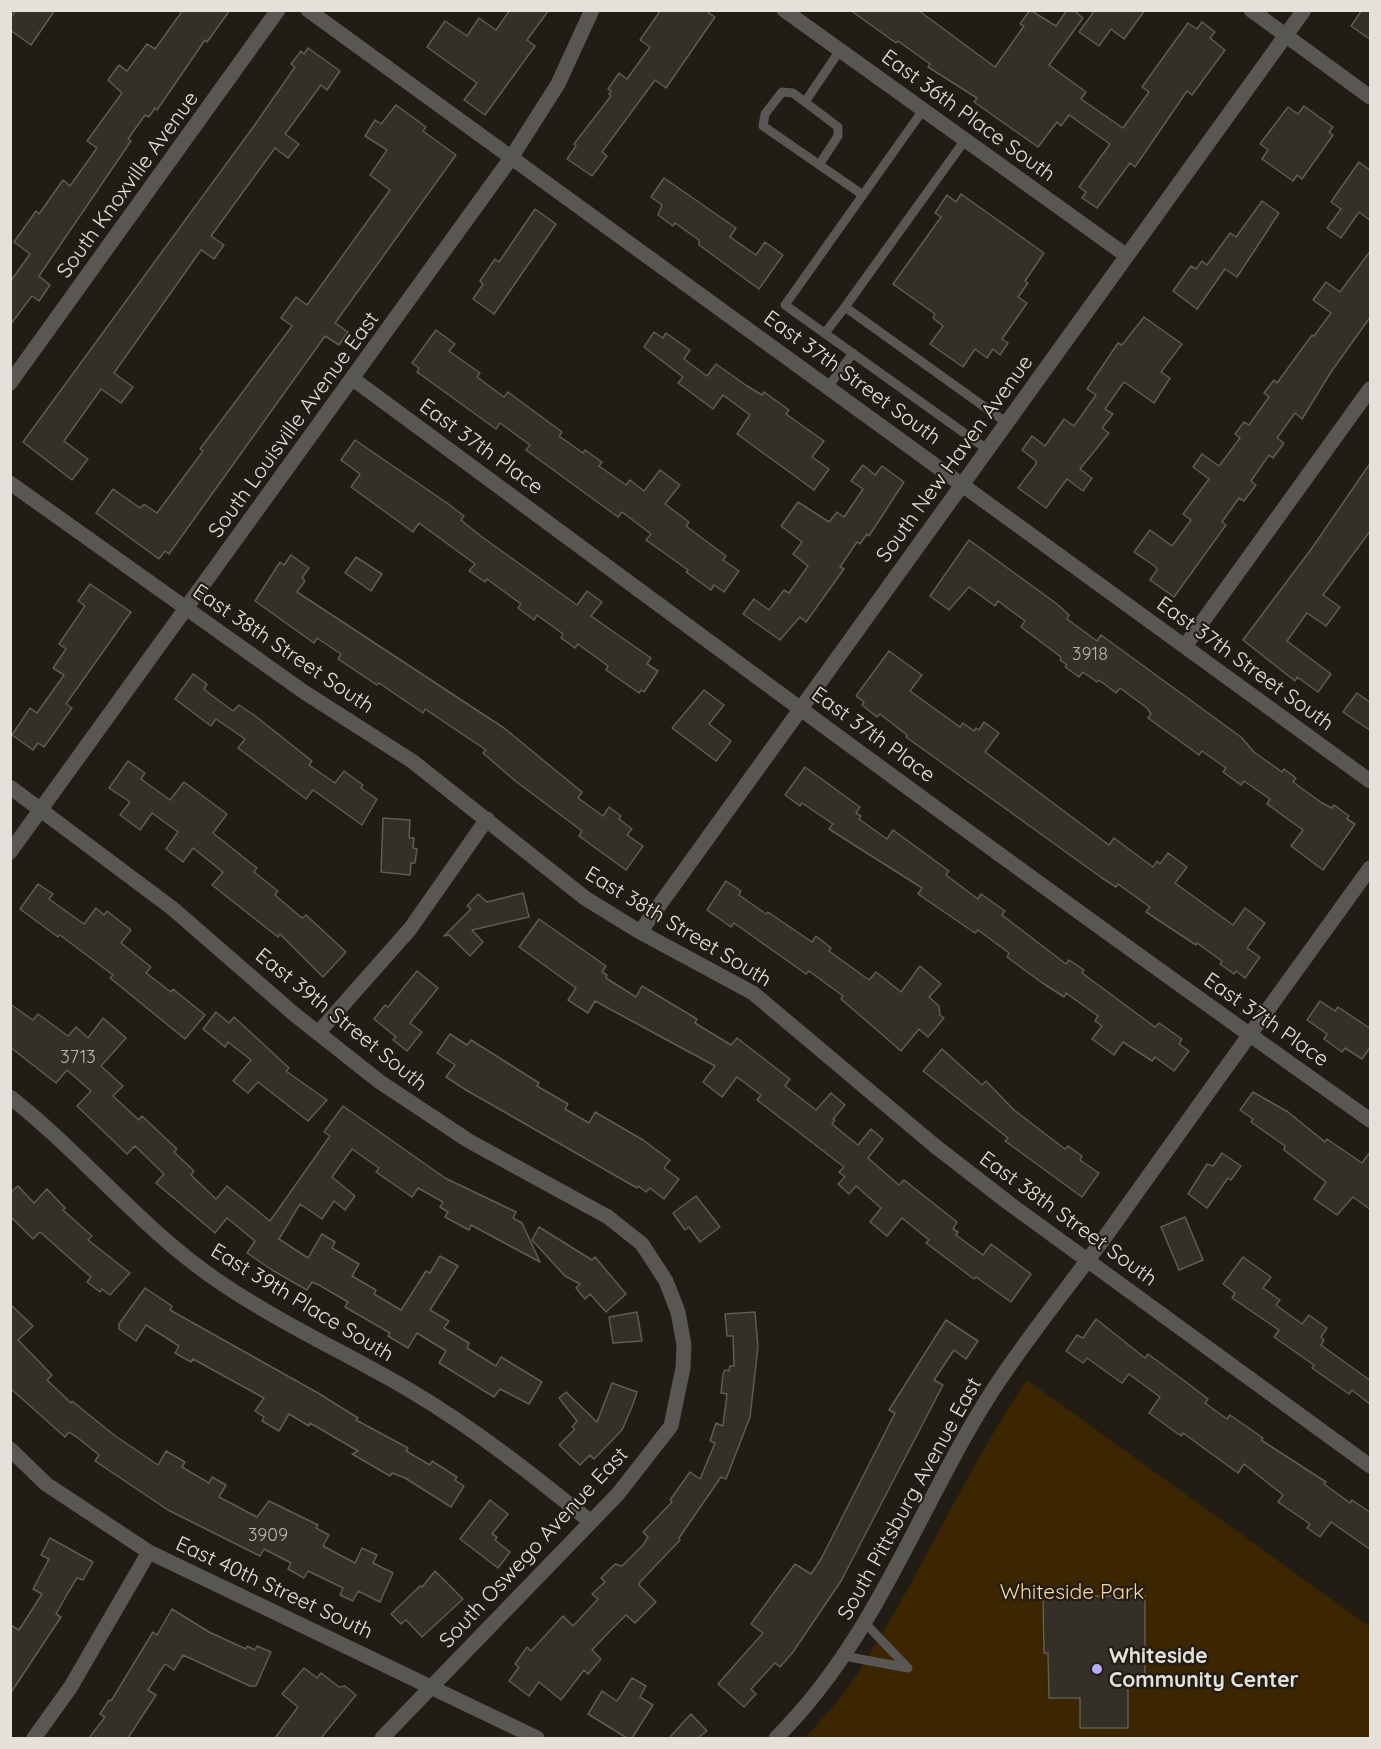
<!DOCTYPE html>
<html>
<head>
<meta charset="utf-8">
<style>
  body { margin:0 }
  #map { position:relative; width:1381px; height:1749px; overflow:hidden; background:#211c14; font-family:Quicksand,sans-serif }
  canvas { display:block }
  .frame { position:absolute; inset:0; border:12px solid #e4e1db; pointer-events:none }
</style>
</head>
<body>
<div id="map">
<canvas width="1381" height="1749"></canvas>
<div class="frame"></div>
</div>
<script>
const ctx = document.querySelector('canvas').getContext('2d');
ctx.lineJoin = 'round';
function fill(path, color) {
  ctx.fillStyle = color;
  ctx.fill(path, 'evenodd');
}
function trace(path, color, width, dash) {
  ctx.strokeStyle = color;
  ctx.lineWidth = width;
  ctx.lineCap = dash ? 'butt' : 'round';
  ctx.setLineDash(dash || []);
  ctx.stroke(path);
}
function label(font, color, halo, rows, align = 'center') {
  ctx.font = font + ' Quicksand,sans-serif';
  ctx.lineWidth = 4.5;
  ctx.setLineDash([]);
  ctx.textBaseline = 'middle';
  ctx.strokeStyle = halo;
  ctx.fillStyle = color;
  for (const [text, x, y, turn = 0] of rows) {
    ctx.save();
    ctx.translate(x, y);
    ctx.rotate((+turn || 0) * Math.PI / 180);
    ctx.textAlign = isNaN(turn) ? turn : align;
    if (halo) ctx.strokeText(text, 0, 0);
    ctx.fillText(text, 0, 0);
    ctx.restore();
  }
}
const green = new Path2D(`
  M1027 1380 1370 1627V1738H805C824 1717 844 1695 859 1671 920 1577 964 1473 1027 1380Z`);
const building = new Path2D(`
  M16 10H55L31 45 10 30V19Z
  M183 10H230L207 42 205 40 157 110 155 108 149 117 145 115 128 139 131 141 39 276 50 285 39 301 32 296 10 325V282L30 254 14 242 36 211 39 214 63 180 70 186 97 148 87 141 122 93 108 80 119 65 127 71 147 44 155 49Z
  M510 10H549L527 40 535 46 485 115 464 100 477 83 427 47 445 21 467 36 479 18 496 30Z
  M661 10H705L715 17 666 88 655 80 602 152 607 156 592 176 567 159 576 146 574 144 611 96 609 94 611 91 608 89 619 73 627 79 650 47 640 40Z
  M850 10H918L995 67 1024 26 1020 24 1030 10 1056 26 1067 10H1073L1083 18 1049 65 1086 92 1081 99 1123 128 1149 92 1142 87 1188 23 1197 29 1202 22 1215 32 1210 38 1225 50 1192 95 1187 91 1135 167 1130 163 1097 208 1082 198 1086 192 1079 187 1110 144 1069 115 1061 126 1057 122 1038 147 974 102 977 98 928 67 930 64 898 41 896 43Z
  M1095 10H1145L1124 39 1111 29 1099 46 1079 32Z
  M1362 10H1371V40L1351 26Z
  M308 48 340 71 327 90 321 85 285 134 299 144 288 158 275 148 211 236 224 245 214 259 201 250 114 373 133 387 121 403 101 389 64 441 88 459 72 480 23 442 254 126 295 67 291 64 301 51 304 54Z
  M396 105 426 127 423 131 456 155 335 323 348 332 339 345 325 336 169 554 165 551 159 559 96 513 113 489 140 508 144 504 157 513 203 451 200 449 292 326 281 318 296 297 307 305 390 190 370 175 387 150 365 136 375 120 381 124Z
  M1304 106 1333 127 1329 132 1333 135 1302 179 1297 175 1293 181 1262 159 1268 150 1260 144 1288 107 1298 114Z
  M1359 162 1371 171V221L1359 212 1341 238 1327 228 1341 209 1331 202Z
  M664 178 736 228 730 237 756 255 765 242 783 255 759 289 699 245V240L675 223 673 226 658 215 662 205 651 197Z
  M961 194 1044 253 1025 281 1028 283 1018 297 1027 303 1002 339 1008 343 1000 355 993 349 987 358 975 349 963 367 930 344 943 326 933 318 935 314 893 284 941 217 935 213 947 195 956 202Z
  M1262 201 1279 213 1237 277 1225 269 1197 309 1173 291 1191 266 1196 269 1202 261 1207 265 1230 233 1236 237Z
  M535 209 556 224 494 314 473 299 483 284 480 281 495 259 499 262Z
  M1371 250V316L1331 372 1302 419 1295 413 1277 438 1284 443 1273 458 1269 455 1251 481 1256 485 1244 501 1239 498 1222 522 1226 525 1174 597 1150 580 1157 570 1156 567 1134 552 1150 530 1172 546 1191 520 1183 514 1209 479 1193 467 1202 454 1219 466 1240 438 1235 434 1244 422 1249 425 1269 397 1264 393 1274 380 1277 383 1312 335 1314 336 1331 313 1313 300 1326 282 1340 292Z
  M1144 317 1182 344 1161 372 1170 378 1154 403 1124 382 1105 409 1113 414 1102 428 1109 433 1080 469 1092 478 1083 491 1067 479 1046 508 1018 488 1036 464V461L1022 450 1032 436 1045 446 1064 419 1074 426 1096 395 1087 389 1118 343 1122 345Z
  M436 330 455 344 449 351 480 373 477 377 504 397 508 392 562 432 559 436 583 453 585 450 602 462 599 466 626 485 630 480 644 491 660 470 680 485 665 504 689 522 686 526 726 556 723 560 739 571 724 592 714 585 711 590 686 572 688 570 646 540 651 534 622 512 618 517 567 480 526 450 530 445 500 423 496 429 417 372 419 368 412 363Z
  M654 332 663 338 666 333 690 350 684 359 707 376 716 364 747 386 762 395 764 392 789 410 786 414 824 441 812 457 829 469 814 490 737 434 750 415 723 395 713 409 678 383 683 377 644 347Z
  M355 440 447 503 464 516 461 520 482 537 577 605 587 591 602 602 591 616 651 658 647 664 658 671 644 692 641 690 639 693 606 670 608 666 578 644 575 648 561 638 563 634 537 615 534 620 518 608 521 604 487 579 485 582 469 571 475 564 419 523 413 532 351 487 360 474 341 460Z
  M1371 462V530L1323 595 1340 607 1326 626 1307 613 1287 641 1331 674 1318 692 1297 677 1295 681 1243 640 1312 548Z
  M863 465 875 475 882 466 904 482 869 536 867 534 860 544 857 542 840 567 844 569 806 622 800 617 780 640 743 614 754 599 769 610 784 590 789 593 808 566 793 554 802 542 781 526 798 502 829 522 837 512 844 517 863 489 851 481Z
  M969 540 1057 604 1069 615 1067 619 1097 641 1101 635 1241 737 1254 752 1282 772 1284 769 1296 778 1293 782 1322 803 1332 808 1334 805 1349 816 1347 819 1355 824 1323 870 1291 846 1303 830 1267 804 1270 799 1244 781 1241 785 1223 772 1226 768 1202 751 1199 755 1148 718 1151 714 1147 708 1120 688 1116 693 1099 680 1097 682 1083 672 1079 677 1065 667 1067 665 1060 660 1061 657 1021 627 1025 621 998 601 995 606 969 587 949 610 930 596Z
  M291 555 309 568 302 578 305 581 297 592 504 728 582 792 578 798 603 816 609 807 621 816 619 819 632 829 627 835 643 846 626 870 579 836 582 831 514 780 483 753 486 750 425 709 423 713 379 683 377 685 338 659 341 654 317 638 314 643 255 601 280 562 284 565Z
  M356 557 382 574 371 591 345 573Z
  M90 584 131 612 66 704 72 708 44 747 38 743 33 750 12 735 30 708 37 713 64 675 53 668 66 649 59 644 85 606 78 601Z
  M889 651 922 675 910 691 960 727 963 723 974 731 976 728 979 730 984 722 999 733 985 752 1109 845 1114 838 1153 867 1157 861 1160 864 1168 853 1187 867 1175 883 1233 925 1245 908 1265 923 1247 948 1260 957 1245 978 1236 971 1234 974 1220 964 1222 961 1197 943 1196 945 1146 912 1150 907 1118 884 1116 887 1102 878 906 737 907 735 880 714 877 717 862 705 864 702 856 696Z
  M193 674 207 684 204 689 210 694 233 711 239 705 254 715 312 761 309 765 335 783 344 771 363 785 361 788 377 799 362 825 313 790 306 799 238 748 245 739 216 719 211 726 175 699Z
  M704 690 724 705 709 724 731 741 716 761 672 728Z
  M1357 693 1371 703V731L1343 712Z
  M128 761 145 773 141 779 170 800 184 782 227 814 213 833 257 868 254 872 278 891 275 895 302 918 306 915 346 952 323 977 280 934 278 937 212 885 223 872 193 848 183 862 166 849 178 832 152 813 140 830 120 815 130 802 109 788Z
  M805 767 860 807 856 813 861 816 859 819 887 839 893 830 949 871 946 875 978 899 981 894 1005 911 1002 915 1066 964 1069 960 1084 970 1082 973 1155 1027 1159 1023 1182 1039 1179 1044 1189 1051 1174 1071 1155 1057 1152 1061 1123 1042 1114 1055 1092 1039 1102 1026 1095 1021 1098 1016 1066 993 1064 997 1041 982 1007 957 1009 953 978 930 975 933 918 894 922 888 829 829 833 824 802 803 800 806 785 795Z
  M383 818 410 820 409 838H414L413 848 417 849 415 863H411L410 875 381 872Z
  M726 881 741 891 739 895 766 914 768 912 812 942 816 936 831 948 829 951 869 980 876 972 901 992 920 966 941 984 929 997 939 1006 940 1015 944 1018 928 1037 919 1029 901 1051 841 999 843 996 809 971 806 974 734 923 731 927 707 910Z
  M38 884 53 894 49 899 84 924 96 908 104 915 107 911 131 930 121 943 151 967 146 973 171 992 173 989 205 1015 185 1039 110 978 113 975 60 935 58 937 20 909Z
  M523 893 529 917 472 930 483 942 470 956 449 935 444 936 471 909 467 906 478 894 487 902Z
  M539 919 606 966 602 972 607 975 606 978 636 997 642 986 697 1019 695 1023 731 1045 737 1038 790 1079 785 1086 816 1110 831 1093 845 1105 833 1119 835 1120 832 1124 858 1145 871 1129 883 1139 868 1158 899 1185 904 1180 957 1222 953 1229 958 1232 956 1235 983 1255 991 1244 1031 1274 1011 1302 976 1277 974 1279 926 1243 929 1240 902 1218 887 1236 870 1222 881 1208 856 1186 849 1194 838 1184 845 1177 839 1172 844 1167 757 1100 761 1095 737 1077 722 1097 703 1082 715 1066 595 1001 588 1013 568 1000 576 988 519 947Z
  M417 971 438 988 410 1023 422 1032 407 1051 393 1040 396 1037 374 1019 385 1005 388 1007Z
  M1320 1001 1335 1011 1338 1007 1371 1029V1046L1362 1059 1345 1048 1342 1052 1324 1039 1327 1034 1307 1020Z
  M10 1004 33 1020 38 1014 68 1036 76 1027 88 1038 103 1018 126 1038 101 1066 123 1086 113 1096 139 1120 142 1116 177 1149 174 1152 194 1171 191 1175 216 1199 227 1186 270 1221 330 1136 324 1132 343 1106 445 1178 516 1212 513 1218 522 1223 540 1262 471 1225 469 1230 445 1217 448 1212 440 1207 443 1202 418 1188 412 1197 376 1172 379 1168 352 1149 332 1177 355 1196 345 1210 334 1201 322 1219 300 1204 279 1239 308 1258 322 1234 335 1242 332 1248 359 1264 352 1276 376 1290 374 1294 401 1310 426 1271 430 1273 440 1256 458 1266 430 1310 449 1321 444 1328 469 1343 467 1348 496 1366 501 1357 542 1382 529 1404 500 1389 494 1397 439 1363 446 1351 417 1333 408 1348 388 1336 390 1333 345 1307 348 1302 319 1285 312 1282 307 1290 272 1270 247 1253 255 1241 227 1218 215 1233 156 1183 164 1174 135 1146 127 1154 77 1106 91 1091 67 1070 56 1083 10 1047Z
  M216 1012 229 1023 234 1017 289 1068 286 1071 327 1100 308 1121 258 1082 248 1093 233 1081 251 1060 228 1042 225 1047 203 1029Z
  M450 1034 467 1045 471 1040 539 1083 537 1086 568 1104 565 1109 589 1123 595 1112 643 1140 670 1160 664 1168 679 1179 664 1199 650 1188 646 1192 638 1186 637 1188 466 1090 446 1077 455 1065 437 1053Z
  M942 1049 982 1085 986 1081 1014 1110 1065 1149 1068 1146 1082 1156 1080 1160 1099 1173 1082 1197 1005 1141 1008 1138 923 1071Z
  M1253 1092 1288 1112 1325 1142 1327 1139 1362 1163 1371 1151V1210L1353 1197 1337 1215 1314 1199 1326 1182 1284 1150 1285 1146 1251 1122 1253 1119 1240 1110Z
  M1222 1153 1241 1166 1231 1180 1228 1178 1207 1208 1188 1194 1207 1164 1213 1166Z
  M18 1186 34 1203 47 1189 65 1208 63 1210 92 1236 88 1240 130 1273 110 1295 102 1289 100 1292 87 1282 91 1277 40 1232 33 1239 10 1216V1193Z
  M696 1196 720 1227 700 1242 689 1227 685 1230 673 1213Z
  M1185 1217 1203 1260 1179 1270 1161 1227Z
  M539 1227 592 1260 595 1257 626 1294 606 1312 590 1294 585 1299 576 1288 580 1284 565 1276 532 1240Z
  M1243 1257 1271 1277 1263 1288 1280 1300 1276 1305 1302 1324 1309 1315 1327 1328 1321 1337 1324 1340 1321 1345 1371 1381V1405L1352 1390 1349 1394 1312 1368 1314 1365 1274 1337 1279 1330 1232 1298 1235 1293 1223 1284Z
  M145 1288 172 1306 170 1310 318 1393 358 1418 356 1420 408 1448 406 1451 430 1465 432 1461 457 1477 455 1480 464 1486 451 1507 405 1478 392 1473 390 1476 352 1454 358 1451 310 1423 309 1426 289 1414 279 1431 262 1421 264 1417 255 1411 264 1398 193 1359 191 1362 175 1353 179 1346 146 1325 136 1341 119 1329V1324Z
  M10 1304 33 1326 18 1340 52 1375 47 1380 71 1403 72 1401 114 1435 158 1465 166 1451 185 1462 182 1467 209 1483 212 1477 226 1485 219 1497 257 1517 269 1501 318 1525 316 1528 329 1535 323 1546 355 1563 362 1548 377 1555 373 1563 393 1573 380 1602 358 1591 353 1601 340 1595 343 1588 308 1571 304 1578 288 1569 291 1563 264 1549 260 1556 168 1510 95 1461 99 1455 78 1438 69 1432 65 1437 10 1388Z
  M637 1312 642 1341 613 1343 609 1317Z
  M755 1312 758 1347 750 1417 726 1479 721 1477 679 1538 680 1540 640 1582 639 1585 656 1602 635 1623 626 1615 610 1631 592 1650 601 1659 588 1674 584 1670 561 1700 539 1682 529 1696 509 1681 519 1667 515 1664 527 1647 531 1651 563 1616 573 1626 598 1599 592 1594 605 1582 601 1578 615 1564 622 1566 643 1545 648 1537 643 1532 672 1502 670 1500 690 1472 700 1479 715 1443 710 1441 716 1423 723 1426 727 1394 721 1393 723 1374 725 1370 729 1371 730 1366H734L733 1336H727L725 1314Z
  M1096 1319 1145 1358 1148 1354 1186 1382 1208 1399 1205 1403 1227 1419 1230 1415 1263 1438 1261 1440 1326 1482 1324 1484 1350 1503 1352 1500 1371 1513V1550L1331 1522 1320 1537 1307 1528 1310 1524 1278 1502 1283 1495 1244 1464 1238 1473 1183 1433 1181 1436 1149 1413 1160 1397 1129 1374 1122 1383 1087 1358 1083 1363 1066 1351 1077 1335 1083 1338Z
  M946 1320 978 1341 966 1359 954 1350 934 1380 943 1385 841 1581 793 1652 780 1667 775 1663 751 1689 756 1694 744 1707 718 1684 763 1633 751 1624 795 1564 811 1574 821 1559 895 1413 889 1410Z
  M612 1383 637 1392 632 1407 622 1430 594 1459 590 1455 580 1465 559 1445 575 1429 572 1427 577 1421 559 1398 566 1392 597 1422Z
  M490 1500 508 1514 492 1534 497 1537 495 1540 510 1552 498 1568 460 1539Z
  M50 1538 93 1562 83 1580 77 1578 69 1591 56 1614 61 1617 10 1694V1625L19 1630 42 1594 33 1589 49 1559 41 1555Z
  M435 1571 463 1599 422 1637 406 1620 401 1624 391 1614 420 1586 422 1587Z
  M1043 1596H1145V1685H1128V1728H1080V1698H1049L1048 1653H1044Z
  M172 1609 209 1632 246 1649 247 1646 255 1650 257 1646 271 1652 256 1686H250L183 1655 174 1670 165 1664 148 1690 156 1695 128 1738H89L105 1717 100 1714 109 1700 111 1701 153 1632 157 1635Z
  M304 1668 317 1678 321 1673 339 1687 345 1686 356 1695 321 1738H275L298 1707 282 1694Z
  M632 1678 646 1686 640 1697 653 1705 632 1738H627L588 1714 602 1691 617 1701Z
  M691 1714 707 1731 698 1738H669Z`);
const service = new Path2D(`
  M840 50 805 102 793 93 782 92 765 114 763 126 863 195
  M805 102 838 127V136L819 165
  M923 110 785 305 988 450
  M965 140 845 307 1007 423
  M825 333 845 307
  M828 387 853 353
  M866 1624 908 1668
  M844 1656 908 1668`);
const minor = new Path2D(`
  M308 10 1370 781
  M784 10 1127 256
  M353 379C691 628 1028 879 1370 1120
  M10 383 278 10
  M10 483 304 692 412 761 585 898 640 932 753 993 935 1146 1010 1204 1370 1466
  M1185 646 1370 389
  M10 787 172 908 294 1014 380 1082 469 1141 608 1217 642 1244 666 1281 678 1312 684 1345 683 1368 671 1426 618 1494 382 1738
  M10 852 511 158 558 84 592 10
  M640 932 1304 10
  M318 1033 410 929 487 819
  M10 1097C84 1155 142 1230 221 1283 282 1324 348 1354 411 1391 475 1429 533 1475 591 1522
  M10 1449 46 1484 149 1552 537 1738
  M34 1738 70 1688 149 1552
  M776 1738C876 1639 917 1509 991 1393 1027 1337 1071 1284 1110 1230 1196 1109 1283 988 1370 868`);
const tertiary = new Path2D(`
  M1251 10 1370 97`);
const markers = [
  [1097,1669,6,"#b3adf9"]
];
const numberNames = [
  ["3918",1090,655],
  ["3713",78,1058],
  ["3909",268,1536]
];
const streetNames = [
  ["East 36th Place South",968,116,36],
  ["South Knoxville Avenue",128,185,-54],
  ["East 37th Street South",852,378,36],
  ["South Louisville Avenue East",294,425,-54],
  ["East 37th Place",481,447,36],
  ["South New Haven Avenue",955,459,-54],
  ["East 38th Street South",283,649,34],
  ["East 37th Street South",1245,664,36],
  ["East 37th Place",873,735,36],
  ["East 38th Street South",678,927,31],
  ["East 39th Street South",341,1020,39],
  ["East 37th Place",1266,1020,35],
  ["East 38th Street South",1068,1219,36],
  ["East 39th Place South",302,1303,31],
  ["South Pittsburg Avenue East",910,1499,-61],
  ["South Oswego Avenue East",534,1548,-47],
  ["East 40th Street South",274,1588,25]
];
const parkNames = [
  ["Whiteside Park",1072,1593]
];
const poiNames = [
  ["Whiteside",1109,1657],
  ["Community Center",1109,1681]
];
fill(green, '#3b2600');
fill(building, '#353027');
trace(building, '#615b52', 1.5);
trace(service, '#595753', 9);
trace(minor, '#595753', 15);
trace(tertiary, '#595753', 15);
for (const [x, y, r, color] of markers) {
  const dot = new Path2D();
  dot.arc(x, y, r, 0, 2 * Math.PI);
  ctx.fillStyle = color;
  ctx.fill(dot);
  trace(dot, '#211c14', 2);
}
label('18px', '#b8b5ae', null, numberNames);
label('21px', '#e4e1db', '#211c14', streetNames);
label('21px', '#fcd79e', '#211c14', parkNames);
label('bold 21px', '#e4e1db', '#211c14', poiNames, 'left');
</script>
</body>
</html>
